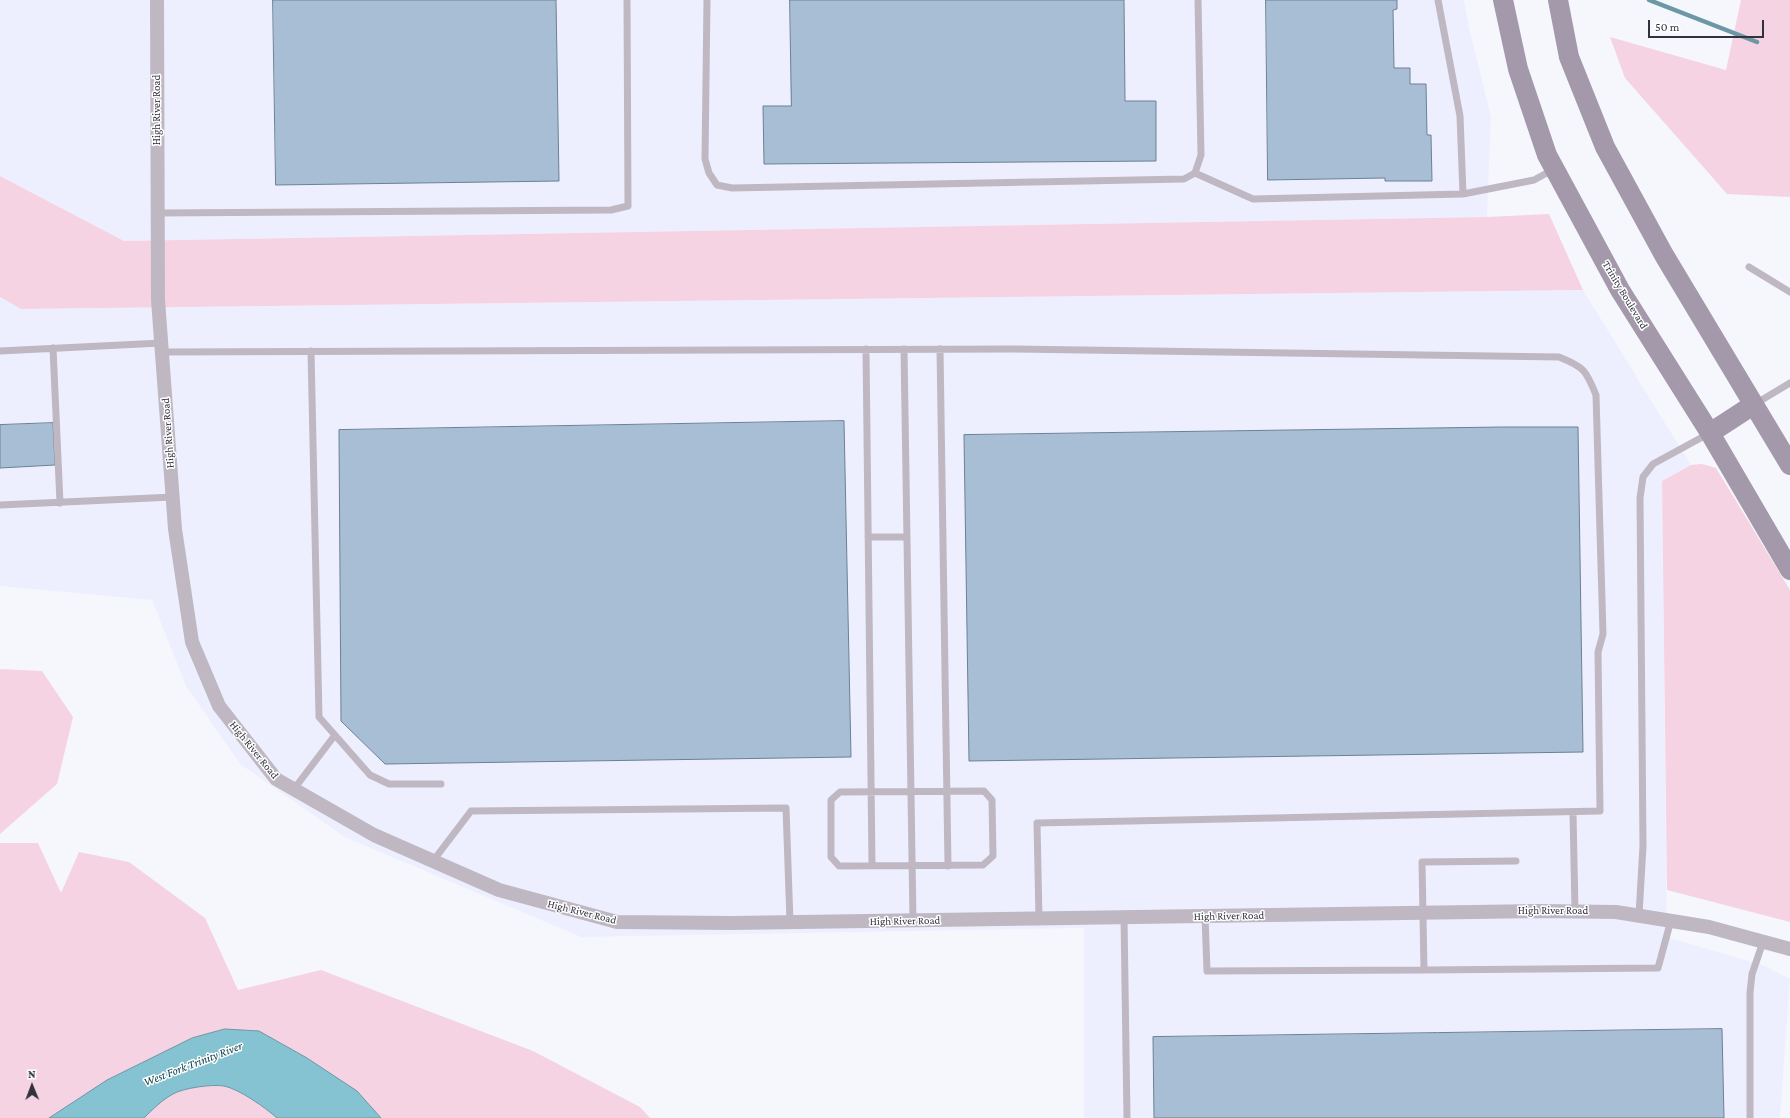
<!DOCTYPE html>
<html>
<head>
<meta charset="utf-8">
<style>
  body { margin:0 }
  #map { position:relative; width:1790px; height:1118px; overflow:hidden; background:#f6f7fd; font-family:"Crimson Pro",serif }
  canvas { display:block }
  .north { position:absolute; left:12px; top:1066px; width:40px; height:40px; -webkit-text-stroke:3px #fff; paint-order:stroke; rotate:359deg; font-size:11px; font-weight:700; line-height:16px; text-align:center; color:#31323e }
  .north::after { content:''; display:block; margin:auto; width:14px; height:18px; background:#31323e; clip-path:polygon(50% 0,100% 100%,50% 72%,0 100%) }
  .scale { position:absolute; left:1648px; top:20px; width:116px; height:18px; box-sizing:border-box; border:2px solid #31323e; border-top:0; padding-left:5px; font-size:12px; line-height:14px; white-space:nowrap; color:#31323e; -webkit-text-stroke:3px #fff; paint-order:stroke }
</style>
</head>
<body>
<div id="map">
<canvas width="1790" height="1118"></canvas>
<div class="north">N</div>
<div class="scale">50 m</div>
</div>
<script>
const ctx = document.querySelector('canvas').getContext('2d');
ctx.lineJoin = 'round';
function fill(path, color) {
  ctx.fillStyle = color;
  ctx.fill(path, 'evenodd');
}
function trace(path, color, width, dash) {
  ctx.strokeStyle = color;
  ctx.lineWidth = width;
  ctx.lineCap = dash ? 'butt' : 'round';
  ctx.setLineDash(dash || []);
  ctx.stroke(path);
}
function label(font, color, halo, rows, align = 'center') {
  ctx.font = font + ' "Crimson Pro",serif';
  ctx.lineWidth = 3;
  ctx.setLineDash([]);
  ctx.textBaseline = 'middle';
  ctx.strokeStyle = halo;
  ctx.fillStyle = color;
  for (const [text, x, y, turn = 0] of rows) {
    ctx.save();
    ctx.translate(x, y);
    ctx.rotate((+turn || 0) * Math.PI / 180);
    ctx.textAlign = isNaN(turn) ? turn : align;
    if (halo) ctx.strokeText(text, 0, 0);
    ctx.fillText(text, 0, 0);
    ctx.restore();
  }
}
const built = new Path2D(`
  M0 0H1464L1469 28 1491 117 1487 217 124 241 0 176Z
  M1583 290 1691 465 1662 481 1667 937 1765 966 1790 979 1780 1118H1084V928L581 937 345 837 240 764 186 686 152 600 0 586V297L21 309Z`);
const green = new Path2D(`
  M1741 0H1790V197L1727 194 1625 78 1610 37 1726 70Z
  M0 176 124 241 1487 217 1549 214 1583 290 21 309 0 297Z
  M1702 464 1716 468 1790 590V922L1667 890 1662 481 1691 465Z
  M0 669 42 671 73 717 57 784 0 834Z
  M0 843H38L61 893 79 852 129 862 205 918 238 990 321 970 533 1051 640 1107 650 1118H0Z`);
const water = new Path2D(`
  M225 1029 259 1031 307 1058 357 1091 381 1118H277C266 1108 239 1089 224 1086 212 1084 183 1088 173 1094 162 1100 153 1109 144 1118H49L107 1080 192 1038Z`);
const stream = new Path2D(`
  M1649 0 1757 42`);
const building = new Path2D(`
  M273 0H556L559 181 276 185Z
  M790 0H1124L1125 101H1156V161L764 164 763 106H791Z
  M1266 0H1397V9L1393 10 1394 68H1410V84H1426L1427 135H1431L1432 181H1385V178L1268 180Z
  M844 421 851 757 385 764 341 721 339 430Z
  M53 423 55 465 0 468V425Z
  M1502 427H1578L1583 752 969 761 964 435Z
  M1722 1029 1724 1118H1154L1153 1037Z`);
const lane = new Path2D(`
  M707 0 705 159 709 173 717 185 732 188 1184 179 1195 173 1201 155 1198 0
  M1195 173 1253 199 1463 194 1460 116 1438 0
  M1463 194 1534 180 1554 169
  M158 213 611 210 628 206 627 0
  M1749 267 1790 292
  M53 348 60 503
  M866 349 872 865
  M904 349 913 921
  M940 349 948 866
  M0 351 161 343
  M311 351 319 717 370 775 389 784H441
  M162 352 1015 349 1559 357C1584 367 1586 370 1596 395L1603 634 1598 652 1600 811 1037 823 1039 919
  M1755 404 1790 383
  M0 505 173 497
  M868 537H907
  M294 789 335 735
  M984 791 992 800 993 856 983 865 839 866 831 857V800L840 792Z
  M1573 812 1575 911
  M433 861 471 811 786 808 790 922
  M1639 915 1643 846 1640 498 1643 477 1653 464 1708 434
  M1205 916 1207 971 1424 970 1422 862 1516 861
  M1124 917 1127 1118
  M1424 970 1658 968 1671 920
  M1750 1118V993L1752 974 1763 942`);
const street = new Path2D(`
  M157 0 158 300 175 529 192 642 219 706 276 779 374 835 499 890 617 922 732 923 1540 911 1616 912 1709 927 1790 949`);
const secondary = new Path2D(`
  M1503 0 1518 69 1547 155 1620 290 1710 433 1790 570
  M1558 0 1569 57 1605 147 1664 255 1790 465
  M1710 433 1753 405`);
const streetNames = [
  ["High River Road",157,110,-90],
  ["Trinity Boulevard",1625,295,59],
  ["High River Road",168,433,-94],
  ["High River Road",254,750,51],
  ["High River Road",1553,911],
  ["High River Road",582,912,14],
  ["High River Road",1229,916,-1],
  ["High River Road",905,921,-1]
];
const waterNames = [
  ["West Fork Trinity River",193,1064,-21]
];
fill(built, '#eeeffe');
fill(green, '#f5d3e3');
fill(water, '#86c3d2');
trace(water, '#6c98a6', 1);
trace(stream, '#6c98a6', 4.5);
fill(building, '#a8bed4');
trace(building, '#6b8195', 1);
trace(lane, '#bfb8c3', 7);
trace(street, '#bfb8c3', 14);
trace(secondary, '#a499aa', 20);
label('11px', '#31323e', '#fff', streetNames);
label('italic 12px', '#003944', '#fff', waterNames);
</script>
</body>
</html>
